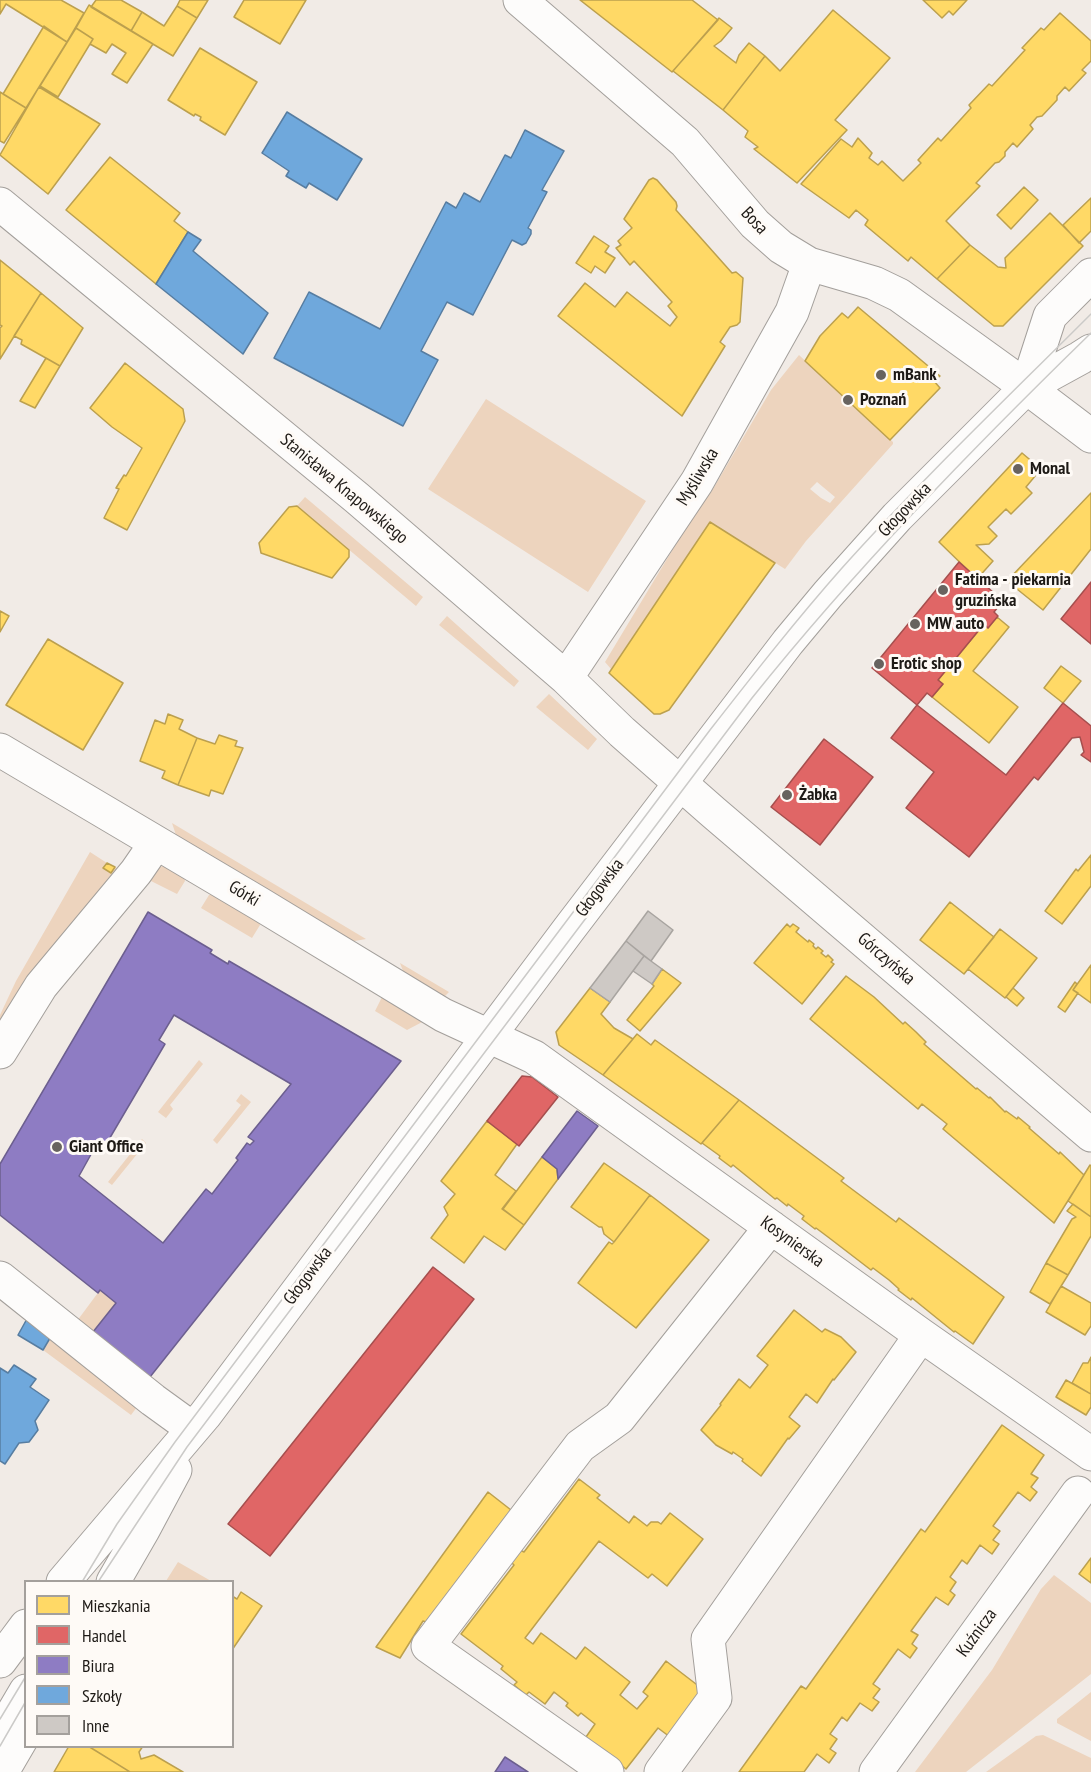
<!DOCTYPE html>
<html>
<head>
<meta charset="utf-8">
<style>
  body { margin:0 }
  #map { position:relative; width:1091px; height:1772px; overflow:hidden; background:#f1ebe6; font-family:"PT Sans Narrow",sans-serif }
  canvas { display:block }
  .legend { position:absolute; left:24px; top:1580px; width:210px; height:168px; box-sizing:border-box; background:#fefaf6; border:2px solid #a4a09c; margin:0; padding:8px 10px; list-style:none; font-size:18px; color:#1e1a16 }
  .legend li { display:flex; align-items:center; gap:12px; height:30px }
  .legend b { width:30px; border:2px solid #a4a09c }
</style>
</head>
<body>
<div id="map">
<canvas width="1091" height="1772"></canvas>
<ul class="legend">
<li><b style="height:16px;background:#ffd966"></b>Mieszkania</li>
<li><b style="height:16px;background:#e06666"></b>Handel</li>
<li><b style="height:16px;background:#8e7cc3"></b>Biura</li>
<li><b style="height:16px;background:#6fa8dc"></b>Szkoły</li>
<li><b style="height:16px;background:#cec9c5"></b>Inne</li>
</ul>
</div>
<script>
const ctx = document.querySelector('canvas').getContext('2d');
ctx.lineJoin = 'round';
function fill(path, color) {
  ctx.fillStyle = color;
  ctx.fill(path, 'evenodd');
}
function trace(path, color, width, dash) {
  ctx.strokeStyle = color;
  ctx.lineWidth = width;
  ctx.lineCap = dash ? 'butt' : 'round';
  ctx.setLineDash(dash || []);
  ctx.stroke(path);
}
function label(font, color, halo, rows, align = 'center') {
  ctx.font = font + ' "PT Sans Narrow",sans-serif';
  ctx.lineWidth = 6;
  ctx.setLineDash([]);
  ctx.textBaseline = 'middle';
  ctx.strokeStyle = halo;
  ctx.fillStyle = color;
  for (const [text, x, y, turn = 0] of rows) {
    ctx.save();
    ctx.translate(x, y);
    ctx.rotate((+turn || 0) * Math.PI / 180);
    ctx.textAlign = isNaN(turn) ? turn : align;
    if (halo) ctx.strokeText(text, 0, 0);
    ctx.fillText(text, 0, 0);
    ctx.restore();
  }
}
const green = new Path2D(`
  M799 355 893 442V444L806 541 785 569 710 522 611 669 605 662 688 524 713 489 771 390ZM817 482 835 497 830 503 821 498 810 489Z
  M486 399 646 501 588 592 428 489Z
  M305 497 423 597 416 606 297 506Z
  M447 616 519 681 514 687 439 625Z
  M549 694 597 739 588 750 536 707Z
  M172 823 366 939 349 942 176 835Z
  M90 852 107 863 104 868 111 873 115 867 120 870 0 1031V1015L16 981Z
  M163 866H169L183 874 185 881 177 894 147 879 157 868Z
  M216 894 259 919 260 925 252 938 201 908 209 895Z
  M400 963 449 992 444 997 403 971Z
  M382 997 426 1020 407 1030 375 1011Z
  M199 1060 203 1064 170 1105 173 1109 166 1118 158 1112Z
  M241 1094 251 1102 217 1144 213 1140 241 1105 236 1101Z
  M142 1139 146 1143 112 1185 108 1182Z
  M0 1290 62 1339 57 1345 137 1407 131 1415 43 1350 53 1332 0 1300Z
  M100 1290 116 1303 89 1337 77 1321Z
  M178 1562 211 1581H166Z
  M1054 1575 1091 1603V1674L966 1772H915L992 1670 1041 1589Z
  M1091 1692V1741L1057 1723V1719Z
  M1043 1735 1091 1758V1772H986L1036 1736Z`);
const homes = new Path2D(`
  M0 0H61L84 13 67 42 6 4 0 14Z
  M96 0H121L142 12 131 31 91 7Z
  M180 0H208L197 18 177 6Z
  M244 0H306L280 44 234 17Z
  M580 0H692L718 20 672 72Z
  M923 0H967L953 15 949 11 942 18Z
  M89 5 153 44 127 83 112 74 126 53 112 44 106 53 90 44 93 39 76 28Z
  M177 6 197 18 173 56 131 31 142 12 164 26Z
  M833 10 890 58 835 120 847 130 797 183 754 149 758 147 745 137 748 131 723 110 765 56 780 71Z
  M1060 13 1091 41V61L1082 70 1086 73 1069 91 1065 87 1057 96V100L1042 116 1037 117 1030 125 1033 129 1017 147 1013 143 1005 152V156L999 162 995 163 976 183 980 186 946 221 970 245 937 279 911 257 908 261 865 225 868 220 856 210 849 218 801 184 841 139 852 147 858 138 872 153 869 158 878 165 882 161 903 181 921 163 918 160 938 138 941 141 971 108 969 105 989 84 992 86 1025 50 1022 48 1041 28 1044 30Z
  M719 18 732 28 721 41 714 46 736 63 739 55 749 43 765 56 723 110 673 71Z
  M44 26 67 42 26 108 3 94Z
  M76 28 93 39 58 97 40 86Z
  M200 48 257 82 225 135 200 120 201 117 195 114 194 116 168 100Z
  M39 87 100 124 48 194 0 155Z
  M0 92 26 108 4 143 0 141Z
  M110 157 180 213 174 221 188 232 156 284 66 210Z
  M653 178 657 180 676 202 677 206 676 210 732 273 736 272 743 278 740 322 737 325 730 327 720 342 725 346 682 416 558 316 585 283 615 307 627 292 670 326 677 317 668 306 672 302 634 261 630 265 616 248 621 245 618 241 632 228 624 219 649 180Z
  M1024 187 1038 200 1011 229 997 215Z
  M1091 198V231L1079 243 1063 225Z
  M1050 213 1083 246 1003 326H994L937 279 970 245 998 267 1006 268 1005 258Z
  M594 236 609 246 605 252 615 258 605 273 595 266 591 273 576 263Z
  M0 260 41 293 0 359V328L2 326 0 325Z
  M41 293 83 328 60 366 21 344 22 340 14 336Z
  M858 307 940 376 934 381 940 388 890 440 805 361 820 336 842 313 848 318Z
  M46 358 60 366 35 408 20 401Z
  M125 363 183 409 185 421 127 530 104 518 119 489 116 488 124 475 126 476 142 448 112 427 90 408Z
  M1022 453 1041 469 1026 487 1032 493 1011 514 1006 509 988 527 997 536 989 544 976 545 993 561 977 579 939 542Z
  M1091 493V549L1043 610 1007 581Z
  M297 506 349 550V557L332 578 261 553 259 543 289 507Z
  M710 522 775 563 669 710 660 714H654L609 673Z
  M0 611 9 616 0 632Z
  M997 617 1009 627 973 671 1018 707 989 743 932 697 943 684 938 680 984 624 988 628Z
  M48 639 123 683 83 750 6 705Z
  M1061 666 1081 681 1063 703 1044 688Z
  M168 714 183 720 179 729 197 738 178 785 162 778 165 771 140 761 155 720 165 724Z
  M219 735 237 741 235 746 243 748 223 794 211 790 209 796 178 785 197 738 215 744Z
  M1091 855V886L1062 924 1045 911 1076 869 1078 871Z
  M107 863 115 867 111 873 103 868Z
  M950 902 994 937 964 974 920 940Z
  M787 924 790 927 793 924 799 928 796 932 808 942 809 940 814 944 813 946 816 949 818 947 823 951 821 953 826 957 828 955 833 960 831 962 834 964 802 1004 754 963Z
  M1000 929 1037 958 1005 998 968 969Z
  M1091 965V1003L1073 990Z
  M662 969 681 983 640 1031 627 1020 654 986 652 984Z
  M846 976 874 997 903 1024 905 1022 916 1032 926 1042 924 1044 976 1089 977 1088 989 1098 990 1097 1005 1112 1006 1111 1017 1119 1018 1117 1030 1127 1029 1128 1059 1154 1060 1152 1084 1175 1054 1223 943 1129 947 1124 922 1104 918 1109 810 1019Z
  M1075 982 1077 984 1073 990 1078 993 1065 1012 1058 1007Z
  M590 988 610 1002 601 1014 614 1028 633 1039 603 1075 559 1045 556 1032Z
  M1013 988 1024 998 1017 1006 1006 997Z
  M637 1034 651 1045 655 1040 739 1100 701 1144 603 1075Z
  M739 1100 844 1178 841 1181 896 1222 899 1218 1004 1297 973 1344 955 1331 954 1332 912 1298 911 1300 898 1290 899 1289 889 1280 873 1268 871 1270 828 1237 816 1228 815 1229 802 1219 804 1216 788 1204 787 1206 777 1198 775 1199 733 1165 731 1167 719 1158 720 1156 702 1143Z
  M487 1121 517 1144 495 1175 516 1191 502 1209 524 1225 505 1250 484 1236 464 1263 431 1238 448 1215 444 1207 455 1194 441 1181Z
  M542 1157 557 1169 558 1179 524 1225 503 1209Z
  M604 1163 650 1195 614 1242 604 1234 602 1227H599L571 1207Z
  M1090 1165 1091 1166V1217L1068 1201Z
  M650 1195 709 1240 636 1328 578 1283 609 1242 612 1244 614 1242Z
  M1073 1204 1091 1217V1236L1068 1275 1046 1263 1072 1219 1076 1217 1067 1211Z
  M1046 1263 1068 1275 1050 1304 1030 1292Z
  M1061 1286 1091 1303V1326L1085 1335 1046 1312Z
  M794 1310 822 1332 825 1329 841 1337 856 1352 834 1380 833 1379 817 1403 806 1394 789 1417 800 1426 789 1439 788 1438 761 1476 742 1461 743 1459 733 1452 732 1454 716 1445 701 1430 721 1405 720 1404 739 1379 750 1388 768 1365 757 1356Z
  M1091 1357V1394L1072 1383 1083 1363H1088Z
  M1066 1380 1091 1394V1407L1086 1415 1056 1397Z
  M1002 1425 1044 1455 1031 1474 1038 1478 1031 1487 1037 1492 1030 1501 1018 1492 993 1526 1000 1531 993 1540 999 1544 992 1554 980 1545 967 1564 962 1560 950 1577 956 1582 950 1591 955 1595 948 1605 936 1597 911 1631 918 1635 912 1644 917 1648 910 1658 898 1649 873 1684 880 1689 873 1698 879 1702 872 1711 860 1703 847 1721 842 1717 830 1734 837 1739 830 1749 836 1753 829 1763 817 1754 804 1772H739L801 1686 806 1689 921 1529 925 1532Z
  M579 1479 600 1495 597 1498 629 1523 634 1516 647 1526 651 1522H658L661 1524 670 1513 703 1539 667 1586 652 1574 648 1578 599 1541 525 1638 533 1644 541 1633 576 1659 585 1647 630 1682 620 1695 637 1709 648 1696 643 1692 666 1661 709 1694 674 1740 658 1728 626 1769 586 1737 595 1724 581 1713 578 1716 566 1706 568 1703 554 1692 545 1704 529 1692 526 1695 514 1685 517 1682 501 1669 503 1666 461 1634 514 1565 511 1562 520 1550 524 1552Z
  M488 1492 511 1510 426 1622 423 1621 400 1658 376 1647Z
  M1091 1558V1583L1079 1574Z
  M241 1592 262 1606 232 1650V1596L237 1599Z
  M69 1746H88L130 1772H54Z
  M88 1746H143L139 1752 141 1759 154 1755 183 1772H130Z`);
const shops = new Path2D(`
  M959 562 1003 601 994 612 998 616 988 628 984 624 938 680 943 684 932 697 927 693 917 705 872 668Z
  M1091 582V644L1061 619Z
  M1063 703 1091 726V762L1081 755 1084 752 1080 737 1072 738 1038 780 1034 777 969 857 906 808 934 772 891 738 917 705 1006 775Z
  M824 739 873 777 820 845 771 807Z
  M522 1076 532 1077 558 1097 519 1146 487 1121Z
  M433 1267 474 1299 270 1556 228 1524Z`);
const offices = new Path2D(`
  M148 912 212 950 210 953 228 964 229 961 401 1061 146 1382 89 1337 116 1303 100 1290 98 1293 0 1215V1164ZM174 1015 291 1084 248 1137 254 1141 250 1145 247 1143 236 1158 238 1160 212 1194 206 1189 163 1243 79 1176 94 1149 101 1153 165 1044 159 1040Z
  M577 1111 598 1126 558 1179 557 1169 542 1157Z
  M505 1757 528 1772H495Z`);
const schools = new Path2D(`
  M287 112 362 159 337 200 309 183 306 188 286 176 289 171 262 153Z
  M525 130 564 151 542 190 547 192 528 228 531 230V234L526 243 522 245 512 240 473 315 447 302 421 351 438 360 403 426 274 358 309 292 380 329 446 202 456 208 464 193 480 202 505 155 511 158Z
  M188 232 201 240 193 251 268 313 243 354 156 284Z
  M28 1317 53 1333 43 1350 18 1335Z
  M14 1365 36 1379 30 1387 49 1400 35 1421 38 1430 29 1442 19 1443 5 1464 0 1461V1368L8 1373Z`);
const building = new Path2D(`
  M648 911 673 930 651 961 626 941Z
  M626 941 644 956 610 1002 590 988Z
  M644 956 662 969 652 984 633 971Z`);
const minor = new Path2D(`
  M520 0 685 142 755 224 781 247 809 264 874 283 899 295 1021 383 1091 436
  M0 204 357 498 566 678 622 732 713 812 1091 1135
  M1027 387 1050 316 1091 275
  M566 678 697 482 792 312 809 264
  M0 750 260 904 443 1015 534 1057 921 1335 1091 1454
  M0 1052 41 986 136 872 156 843
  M0 1278 153 1400 193 1429
  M63 1582 205 1415 569 929 788 642 828 594 897 517 1027 387 1080 358 1091 351
  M113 1582 143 1530 175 1470
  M0 1661 26 1626
  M0 1735 26 1691
  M2 1772 26 1731
  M607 1772 428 1646 580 1446 619 1418 771 1227
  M661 1772 715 1698 708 1639 921 1335
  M876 1772 1078 1493`);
const tram = new Path2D(`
  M82 1582 117 1524 175 1442 710 730C753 675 796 620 842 568 921 480 1007 398 1091 314
  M98 1582 187 1447 752 698C856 568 972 449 1091 333
  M0 1719 26 1676
  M0 1746 26 1701`);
const markers = [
  [881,375,6,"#68635f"],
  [848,400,6,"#68635f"],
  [1018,469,6,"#68635f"],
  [943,590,6,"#68635f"],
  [915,624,6,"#68635f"],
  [879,664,6,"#68635f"],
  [787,795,6,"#68635f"],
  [57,1147,6,"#68635f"]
];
const streetNames = [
  ["Bosa",754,221,47],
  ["Myśliwska",698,477,-59],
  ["Stanisława Knapowskiego",344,489,40],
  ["Głogowska",905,510,-46],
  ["Głogowska",600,888,-53],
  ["Górki",244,894,31],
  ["Górczyńska",886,959,41],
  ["Kosynierska",792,1242,36],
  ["Głogowska",308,1276,-53],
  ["Kuźnicza",977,1633,-54]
];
const poiNames = [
  ["mBank",893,375],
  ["Poznań",860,400],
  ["Monal",1030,469],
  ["Fatima - piekarnia",955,580],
  ["gruzińska",955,601],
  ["MW auto",927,624],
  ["Erotic shop",891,664],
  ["Żabka",799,795],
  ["Giant Office",69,1147]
];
fill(green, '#edd4be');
fill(homes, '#ffd966');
trace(homes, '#bca04e', 1.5);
fill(shops, '#e06666');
trace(shops, '#a64f4e', 1.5);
fill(offices, '#8e7cc3');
trace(offices, '#6c5f8f', 1.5);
fill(schools, '#6fa8dc');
trace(schools, '#577da1', 1.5);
fill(building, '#cec9c5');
trace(building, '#a8a4a0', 1.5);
trace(minor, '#a39f9b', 35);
trace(minor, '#fdfcfb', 33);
trace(tram, '#cbcac8', 1.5);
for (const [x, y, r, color] of markers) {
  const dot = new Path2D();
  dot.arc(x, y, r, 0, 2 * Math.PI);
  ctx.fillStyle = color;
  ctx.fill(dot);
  trace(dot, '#fefaf6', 2);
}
label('18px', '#1e1a16', '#fefaf6', streetNames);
label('bold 18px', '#1e1a16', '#fefaf6', poiNames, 'left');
</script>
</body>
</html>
